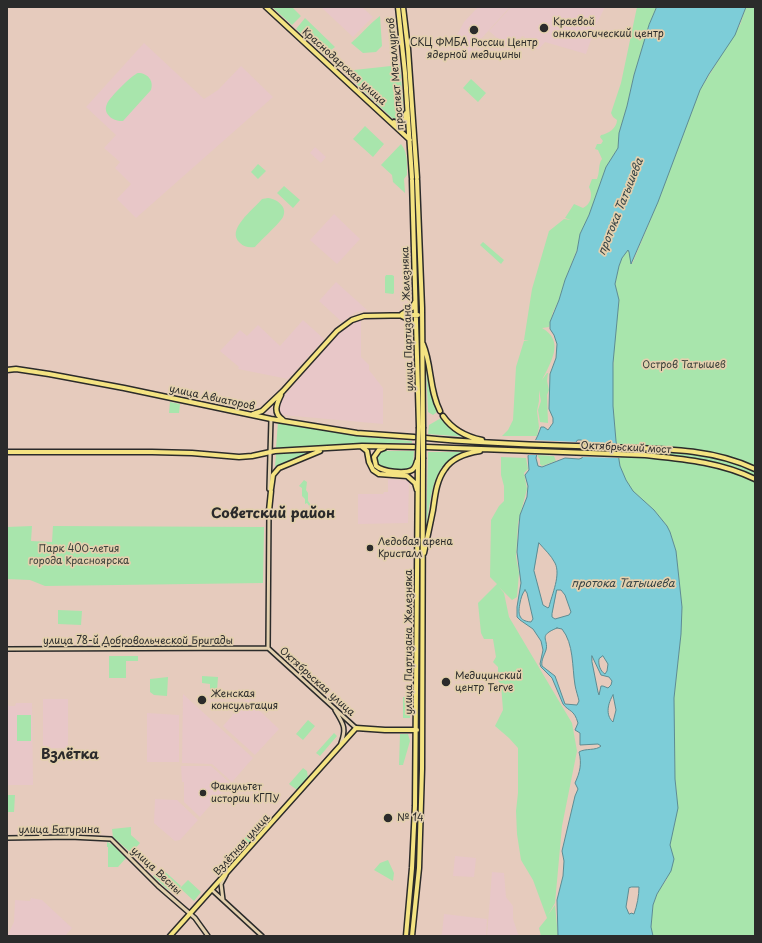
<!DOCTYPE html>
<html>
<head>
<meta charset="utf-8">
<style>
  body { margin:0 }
  #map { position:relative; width:762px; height:943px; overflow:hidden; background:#e6cbbd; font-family:"Playpen Sans",sans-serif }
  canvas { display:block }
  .frame { position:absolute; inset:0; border:8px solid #2b2b2b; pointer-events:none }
</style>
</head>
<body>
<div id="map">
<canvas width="762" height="943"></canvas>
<div class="frame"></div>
</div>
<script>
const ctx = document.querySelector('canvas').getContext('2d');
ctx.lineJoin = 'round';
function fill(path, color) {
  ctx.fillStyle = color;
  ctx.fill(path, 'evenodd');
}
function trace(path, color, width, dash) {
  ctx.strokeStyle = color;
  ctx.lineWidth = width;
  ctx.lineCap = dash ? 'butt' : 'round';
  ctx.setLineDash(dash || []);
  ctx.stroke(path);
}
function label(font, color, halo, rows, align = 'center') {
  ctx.font = font + ' "Playpen Sans",sans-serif';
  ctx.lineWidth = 3.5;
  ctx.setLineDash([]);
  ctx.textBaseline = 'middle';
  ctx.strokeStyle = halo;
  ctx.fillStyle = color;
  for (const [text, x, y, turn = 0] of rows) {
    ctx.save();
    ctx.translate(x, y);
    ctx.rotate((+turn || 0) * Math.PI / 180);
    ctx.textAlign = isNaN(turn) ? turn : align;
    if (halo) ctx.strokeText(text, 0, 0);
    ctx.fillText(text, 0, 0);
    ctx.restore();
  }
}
const built = new Path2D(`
  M321 7H362L373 17 353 37Z
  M478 7H510L469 52 455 39 464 22Z
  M511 7H605L596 25 586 54 545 42 539 49 530 47 524 36H522L510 49 489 31Z
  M144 43 204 99 218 90 241 66 273 97 136 218 117 199 131 184 115 168 120 162 104 148 116 135 86 107Z
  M315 147 326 157 321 163 310 153Z
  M334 214 360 239 337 264 310 240Z
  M336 282 367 310 356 312 342 322 319 301Z
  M303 320 324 339 288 379 238 369 239 367 220 351 240 330 247 336 258 325 280 346Z
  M361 320V357L369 365V370L383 388V424L283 415 280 414 277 409 284 397 339 333 349 326Z
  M388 479 409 481 408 523 358 524V494H383L384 492H388Z
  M183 694 253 758 232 782 212 764 182 763Z
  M43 699H68V748H43Z
  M247 699 279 729 255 755 223 726Z
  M16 703H32L33 785H7V704L9 706H15Z
  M147 713 179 715V762H147Z
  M181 766H211L230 783 200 817 184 802V782H182Z
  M155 799 177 800 198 820 180 840 175 841 154 823Z
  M455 856 476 858 474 877 453 876Z
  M492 872 504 873 506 897 513 906V919L518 934 521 936H487Z
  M31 898 42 900 72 928 65 936H7L14 922 15 900 30 901Z
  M444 914 487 919 486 936H439L442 934Z`);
const green = new Path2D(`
  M272 7H292L301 16 292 25Z
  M637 7H657L649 25 634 75 627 106 619 133 618 148 606 167 589 215 580 234 578 247 565 280 559 300 553 312 549 327 542 328C565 341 551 362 542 380L547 373H548L547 381 549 390 547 395 548 423 540 422 538 410 541 401 539 390V401L537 411 539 427 537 436H502L508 430 513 420 516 367 524 341H529L524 340 532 289 549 231 564 219 571 220 565 218 574 204 583 208C591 204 593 195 589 187L592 179H597C600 172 598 164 602 159L598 150 595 149 597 144H601L603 141 600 137 601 135C608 134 617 128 617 120L613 117 611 113 621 83Z
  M746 7H755V936H653L652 933 651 927 653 905 658 892 667 879 672 853 670 848V840L675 823 677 795 675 779 674 698 681 634 682 607 676 551 670 532 667 526 654 510 633 491 626 480 620 466 616 441 613 406V372L614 346 619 300 615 284 619 266 622 258 628 250 629 252 632 264 658 202 700 90 740 25Z
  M380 16 382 46 376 52 363 53 351 43C361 35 369 24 380 16Z
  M305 18 335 47 324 55 315 43 308 40 296 29Z
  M400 65 404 115 401 120H397L392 118 349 77 345 71Z
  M138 73C148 73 154 81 151 90L123 121C114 122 102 114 107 104 109 98 132 75 138 73Z
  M471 79 486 93 478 102 463 88Z
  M365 126 384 144 373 157 353 139Z
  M401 144C408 153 407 164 407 175L404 179 405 193 393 182 392 175 381 165Z
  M258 164 266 171 258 179 251 172Z
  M284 186 300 200 293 208 277 193Z
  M268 198C277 199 288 207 283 217 279 224 261 240 255 247 249 248 244 247 240 243 225 230 254 209 262 199Z
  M483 242 504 260 501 264 480 245Z
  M386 275H392L394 276V293L393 294 385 293V277Z
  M426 364 437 412 433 415 428 412Z
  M170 402 180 404 179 413H169Z
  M441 418 449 428 466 437 428 434 429 425Z
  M278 422 366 437 412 441V443H373L276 448Z
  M383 451H414L413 464 408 469 404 470 381 468C377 464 376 461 377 455Z
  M311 452 275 467 276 454Z
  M428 452H463C456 456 448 460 443 466 431 480 429 511 426 529Z
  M538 455 554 456 556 461 542 466 540 464V459L538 457Z
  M501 457 526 458 528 469 524 473 527 489 518 523 516 557 519 573 517 597 512 600 499 587 504 593 509 617 572 723 577 751 562 826 555 903 548 915 555 905 558 936H541L539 928 547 918 533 880 521 860 517 834 516 811 518 793V748L509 738 495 726 503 710 501 684 498 681V667L493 662 496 657 493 639H484L481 633 478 603 497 584 490 577 491 520 499 506 504 501V486L501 475Z
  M304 480 307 482 306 490 308 493V501L311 505 310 507 307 503 305 504V499L302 496V488L299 486Z
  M32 526 31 541 52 542 53 526 264 527 263 583 45 586 30 580 7 579V527Z
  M58 610 82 611 81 625 58 624Z
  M109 656H138V661H126V678H109Z
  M202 676 218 677 217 690 210 689V684L202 683Z
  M168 677 167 696 154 695 150 692V679Z
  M403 697H410V718H403Z
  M17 715H31V741H17Z
  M308 720 315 726 303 740 296 734Z
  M334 733 337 736 320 756 316 753Z
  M400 734H408L410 741 403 765H399Z
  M303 768 307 771 308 778 297 790 289 784Z
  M7 795H15L14 812H7Z
  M131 827V835L140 843 131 853 113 837 112 829Z
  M253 829 259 834 246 848 237 847Z
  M107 842 112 844 126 858 118 867H108V847H107Z
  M388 860 394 873 393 881 374 870 380 863Z
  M161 868 181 886 175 893 167 889 153 876Z
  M188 880 201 892 194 901 180 888Z`);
const water = new Path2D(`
  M657 7H746L735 35 709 74 700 90 658 202 631 264 629 252 628 250 622 258 619 266 615 284 619 300 613 363V406L616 441 620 466 626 480 633 491 654 510 667 526 670 532 676 551 682 607 681 634 674 698 675 779 678 808 670 845 674 859 671 871 657 894 653 905 651 927 653 936H558L557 900 563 876 564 861 562 851 575 796 578 789 575 783C580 772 582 764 579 752 585 748 596 751 601 746L598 744 580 745V733L575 730 578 723C574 709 569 712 563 704L552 678 541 667 540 664 543 650 541 641 533 629 520 620 517 617V607L521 583 517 552 519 525 520 515 527 497 528 486 525 475 529 470 528 456 538 435 541 427H544L548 430 553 423V418L549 409 550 374 556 358 557 344 554 335 550 329V322L559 300 565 280 577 251 580 234 589 215 606 167 618 148 619 133 627 106 634 75 649 25ZM578 440H581L585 442 586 448 582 458 579 459 565 458 542 467 538 466 536 458 538 449 548 444H574ZM539 543C544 549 551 555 555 563 561 575 552 594 549 607L548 608 543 605 534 571ZM525 590 527 593 533 619 531 622C518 621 518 613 520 603 521 598 522 594 525 590ZM557 590H561L565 595 571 612 569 615 555 619 552 617V614ZM557 628 562 629C574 644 572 667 575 685 576 691 578 696 579 701L577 705 565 704 555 676 542 666C541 660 544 656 546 650 549 639 537 636 557 628ZM592 656 601 675 609 677 612 681 611 685 608 688 603 686H601L599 695 598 692 592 662ZM603 656 608 664 607 671 605 674C600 671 598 664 599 659ZM613 695 616 710 613 722C605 715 608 703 613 695ZM632 887H639C639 895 637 906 634 914L631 913 630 914H629L626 907 629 888Z`);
const pier = new Path2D(`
  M533 440 578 442 575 445 544 446 540 450 539 455H526Z
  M582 442 618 444 621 458 580 457 584 447Z`);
const minor = new Path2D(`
  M269 489 271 419
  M269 511 268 648 356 728
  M7 649 268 648
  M335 710C343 724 347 727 341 743
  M7 838 70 837 111 839 158 886 195 918 208 936
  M212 890 262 936
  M223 900 221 884 226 875`);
const major = new Path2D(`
  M266 7 410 140
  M398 7 405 73 412 178
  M403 7 408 49 417 178
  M394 122 396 124 402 123 406 117V113
  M412 180 419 427
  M417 180 422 308 423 427
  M402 314 412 308 415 302
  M402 316 410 320 416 328
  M423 344C432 365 429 390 440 411
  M7 370 16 369 49 374 124 388 271 419 357 433 414 437
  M281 395C276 405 273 413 283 420
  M253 414 262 411 283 391 337 331 352 320 364 316 418 315
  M443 416C452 429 467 437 482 440
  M426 438C486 444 546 445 606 447 656 449 709 447 755 469
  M362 447 367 451 369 462 373 470 379 474 407 476 415 483 417 490
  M426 447 645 455C683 459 720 462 755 479
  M384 448 379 450 374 457 376 466C383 472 405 474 412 470 415 468 416 465 417 461
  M7 452H152L192 453 239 457 252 456 275 451 362 446 414 447
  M271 489 273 475 279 468 320 451
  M269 511 271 491
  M424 553C427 539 430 525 433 510 435 497 436 481 445 469 452 458 467 453 480 451
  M170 936 356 728 385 730H417
  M406 936 412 868 415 806 418 459
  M412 936 419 868 422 769 423 459`);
const majorBridge = new Path2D(`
  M418 459 419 427
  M423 459V427`);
const markers = [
  [544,28,5,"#2b2b2b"],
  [474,30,5,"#2b2b2b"],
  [370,548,4,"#2b2b2b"],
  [446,682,5,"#2b2b2b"],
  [202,700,5,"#2b2b2b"],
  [203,793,4,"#2b2b2b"],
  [388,818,5,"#2b2b2b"]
];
const poiNames = [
  ["Краевой",553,22],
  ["онкологический центр",553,34],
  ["СКЦ ФМБА России Центр",474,43,"center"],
  ["ядерной медицины",474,55,"center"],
  ["Ледовая арена",378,542],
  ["Кристалл",378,554],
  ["Медицинский",455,676],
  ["центр Terve",455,688],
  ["Женская",211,694],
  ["консультация",211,706],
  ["Факультет",211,787],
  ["истории КГПУ",211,799],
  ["№ 14",397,818]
];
const streetNames = [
  ["Краснодарская улица",344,67,42],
  ["проспект Металлургов",396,74,-95],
  ["улица Партизана Железняка",408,319,-92],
  ["улица Авиаторов",212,398,12],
  ["Октябрьский мост",626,448,3],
  ["улица 78-й Добровольческой Бригады",138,641],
  ["улица Партизана Железняка",409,642,-90],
  ["Октябрьская улица",317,682,42],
  ["улица Батурина",59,830],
  ["Взлётная улица",242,845,-48],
  ["улица Весны",156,871,43]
];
const parkNames = [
  ["Остров Татышев",684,365],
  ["Парк 400-летия",79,549],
  ["города Красноярска",79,561]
];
const waterNames = [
  ["протока Татышева",621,207,-68],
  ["протока Татышева",623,584]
];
const districtNames = [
  ["Советский район",273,514],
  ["Взлётка",70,755]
];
fill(built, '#e8c7c8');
fill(green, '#a8e5ac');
fill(water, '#7dcdd8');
trace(water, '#5c8c93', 1);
fill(pier, '#e6cbbd');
trace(minor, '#2b2b2b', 6);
trace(major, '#2b2b2b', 7);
trace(minor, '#e3d0ae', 3);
trace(major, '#f4e382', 4);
trace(majorBridge, '#2b2b2b', 7, []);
trace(majorBridge, '#f4e382', 4);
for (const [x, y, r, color] of markers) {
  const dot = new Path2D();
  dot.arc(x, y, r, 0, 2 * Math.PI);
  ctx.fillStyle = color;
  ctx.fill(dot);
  trace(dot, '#e3d0ae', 1.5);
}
label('10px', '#2b2b2b', '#e3d0ae', poiNames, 'left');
label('10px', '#2b2b2b', '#e3d0ae', streetNames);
label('10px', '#383e38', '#e3d0ae', parkNames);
label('italic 11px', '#374345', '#e3d0ae', waterNames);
label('bold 14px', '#2b2b2b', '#e3d0ae', districtNames);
</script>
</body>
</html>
